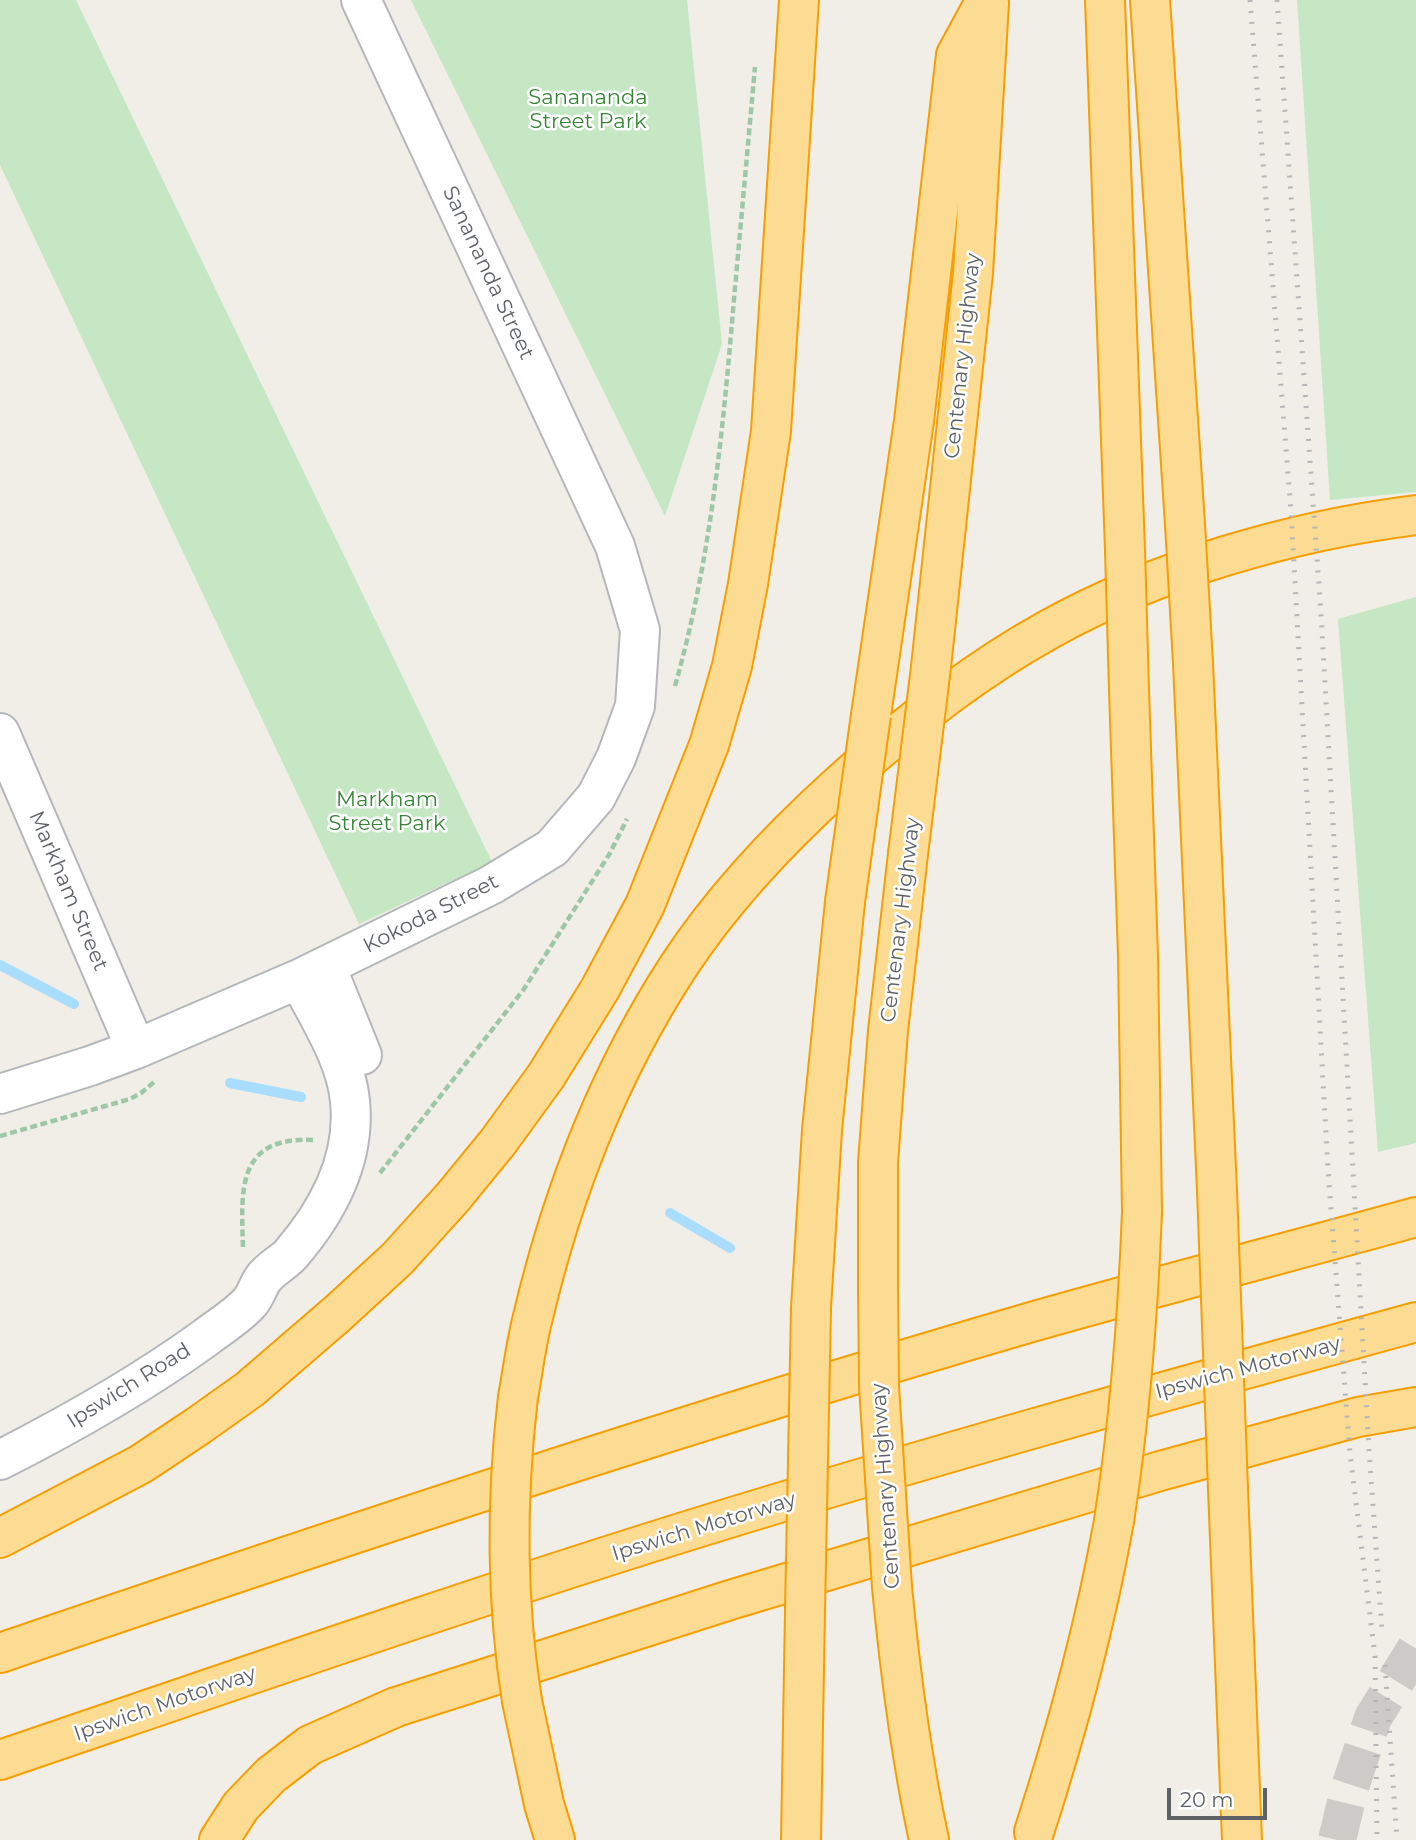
<!DOCTYPE html>
<html>
<head>
<meta charset="utf-8">
<style>
  body { margin:0 }
  #map { position:relative; width:1416px; height:1840px; overflow:hidden; background:#f0eee7; font-family:Montserrat,sans-serif }
  canvas { display:block }
  .scale { position:absolute; left:1167px; top:1788px; width:100px; height:32px; box-sizing:border-box; border:4px solid #5e6267; border-top:0; padding-left:9px; font-size:21px; line-height:24px; white-space:nowrap; color:#5e6267; -webkit-text-stroke:5px #fff; paint-order:stroke }
</style>
</head>
<body>
<div id="map">
<canvas width="1416" height="1840"></canvas>
<div class="scale">20 m</div>
</div>
<script>
const ctx = document.querySelector('canvas').getContext('2d');
ctx.lineJoin = 'round';
function fill(path, color) {
  ctx.fillStyle = color;
  ctx.fill(path, 'evenodd');
}
function trace(path, color, width, dash) {
  ctx.strokeStyle = color;
  ctx.lineWidth = width;
  ctx.lineCap = dash ? 'butt' : 'round';
  ctx.setLineDash(dash || []);
  ctx.stroke(path);
}
function label(font, color, halo, rows, align = 'center') {
  ctx.font = font + ' Montserrat,sans-serif';
  ctx.lineWidth = 5;
  ctx.setLineDash([]);
  ctx.textBaseline = 'middle';
  ctx.strokeStyle = halo;
  ctx.fillStyle = color;
  for (const [text, x, y, turn = 0] of rows) {
    ctx.save();
    ctx.translate(x, y);
    ctx.rotate((+turn || 0) * Math.PI / 180);
    ctx.textAlign = isNaN(turn) ? turn : align;
    if (halo) ctx.strokeText(text, 0, 0);
    ctx.fillText(text, 0, 0);
    ctx.restore();
  }
}
const green = new Path2D(`
  M0 0H76L492 862 359 924 0 165Z
  M411 0H687L722 344 665 516Z
  M1297 0H1416V492L1330 500Z
  M1416 597V1143L1378 1152 1338 619Z`);
const stream = new Path2D(`
  M0 965 74 1004
  M230 1083 301 1097
  M670 1213 730 1248`);
const highwayTunnel = new Path2D(`
  M1337 1840 1349 1790 1373 1718 1416 1648`);
const path = new Path2D(`
  M675 686C711 559 723 430 734 299 741 222 748 144 755 67
  M0 1136 130 1099 141 1093 154 1082
  M380 1173 524 989 610 853 627 819
  M243 1247C241 1188 237 1136 314 1140`);
const minor = new Path2D(`
  M0 733 136 1049
  M326 966 362 1055
  M0 1094 90 1066 136 1049 299 979 491 885 552 848 596 797 616 758 635 706 640 630 615 546 361 0
  M0 1460C71 1424 140 1385 205 1338 219 1327 238 1316 250 1302 256 1295 258 1286 263 1279 270 1269 283 1263 291 1254 328 1211 356 1160 350 1101 346 1058 318 1017 299 979`);
const highway = new Path2D(`
  M1105 0 1125 550
  M1150 0 1185 524
  M1193 663 1217 1190
  M931 667 973 273 989 3
  M1129 690 1138 956 1142 1212
  M871 715 914 421 956 55 986 0
  M878 1288V1162L888 1031 908 854
  M811 1308 822 1130 845 902
  M518 1397C523 1371 526 1343 533 1317 562 1194 609 1073 678 967 723 898 779 839 840 784 904 726 972 672 1048 630 1155 570 1294 530 1416 515
  M1228 1489 1242 1840
  M0 1538 141 1464 198 1426 250 1389 337 1314 397 1259 453 1197 498 1142 546 1076 600 989 645 905 709 745 732 666 748 584 771 431 799 0
  M892 1587C900 1671 911 1757 929 1840
  M0 1653C343 1536 687 1422 1035 1321 1162 1285 1289 1252 1416 1217
  M522 1701 544 1804 555 1840
  M0 1760C232 1681 465 1600 700 1527 937 1454 1176 1388 1416 1322
  M1034 1832C1067 1730 1095 1627 1114 1521
  M219 1840 241 1806 271 1775 310 1745 396 1707 730 1600 1160 1471 1358 1417 1416 1407
  M801 1840 805 1611`);
const rail = new Path2D(`
  M1250 0 1291 511 1328 1170 1350 1454 1375 1656 1377 1840
  M1277 0 1321 614 1369 1450 1382 1631
  M1385 1665 1397 1840`);
const highwayBridge = new Path2D(`
  M1185 524 1193 663
  M1125 550 1129 690
  M908 854 931 667
  M845 902 871 715
  M1217 1190 1228 1489
  M878 1288 879 1386 892 1587
  M518 1397C506 1499 506 1600 522 1701
  M1114 1521C1130 1418 1138 1315 1142 1212
  M805 1611 811 1308`);
const parkNames = [
  ["Sanananda",588,98],
  ["Street Park",588,122],
  ["Markham",387,800],
  ["Street Park",387,824]
];
const streetNames = [
  ["Sanananda Street",488,273,65],
  ["Centenary Highway",963,356,-84],
  ["Markham Street",68,891,67],
  ["Kokoda Street",431,914,-27],
  ["Centenary Highway",901,920,-83],
  ["Ipswich Motorway",1248,1368,-15],
  ["Ipswich Road",129,1386,-32],
  ["Centenary Highway",886,1486,-94],
  ["Ipswich Motorway",704,1527,-17],
  ["Ipswich Motorway",165,1704,-19]
];
fill(green, '#c5e7c4');
trace(stream, '#a9ddfe', 10);
trace(highwayTunnel, '#cccbc7', 38, [38, 19]);
trace(minor, '#b4b7bb', 42);
trace(highway, '#f69e02', 42);
trace(path, '#9dc8a8', 4.5, [7, 3.5]);
trace(minor, '#fff', 38);
trace(highway, '#fcdc92', 38);
trace(rail, '#b5b6b7', 5, [2, 9]);
trace(highwayBridge, '#f69e02', 42, []);
trace(highwayBridge, '#fcdc92', 38);
label('21px', '#368636', '#fff', parkNames);
label('21px', '#5e6267', '#fff', streetNames);
</script>
</body>
</html>
